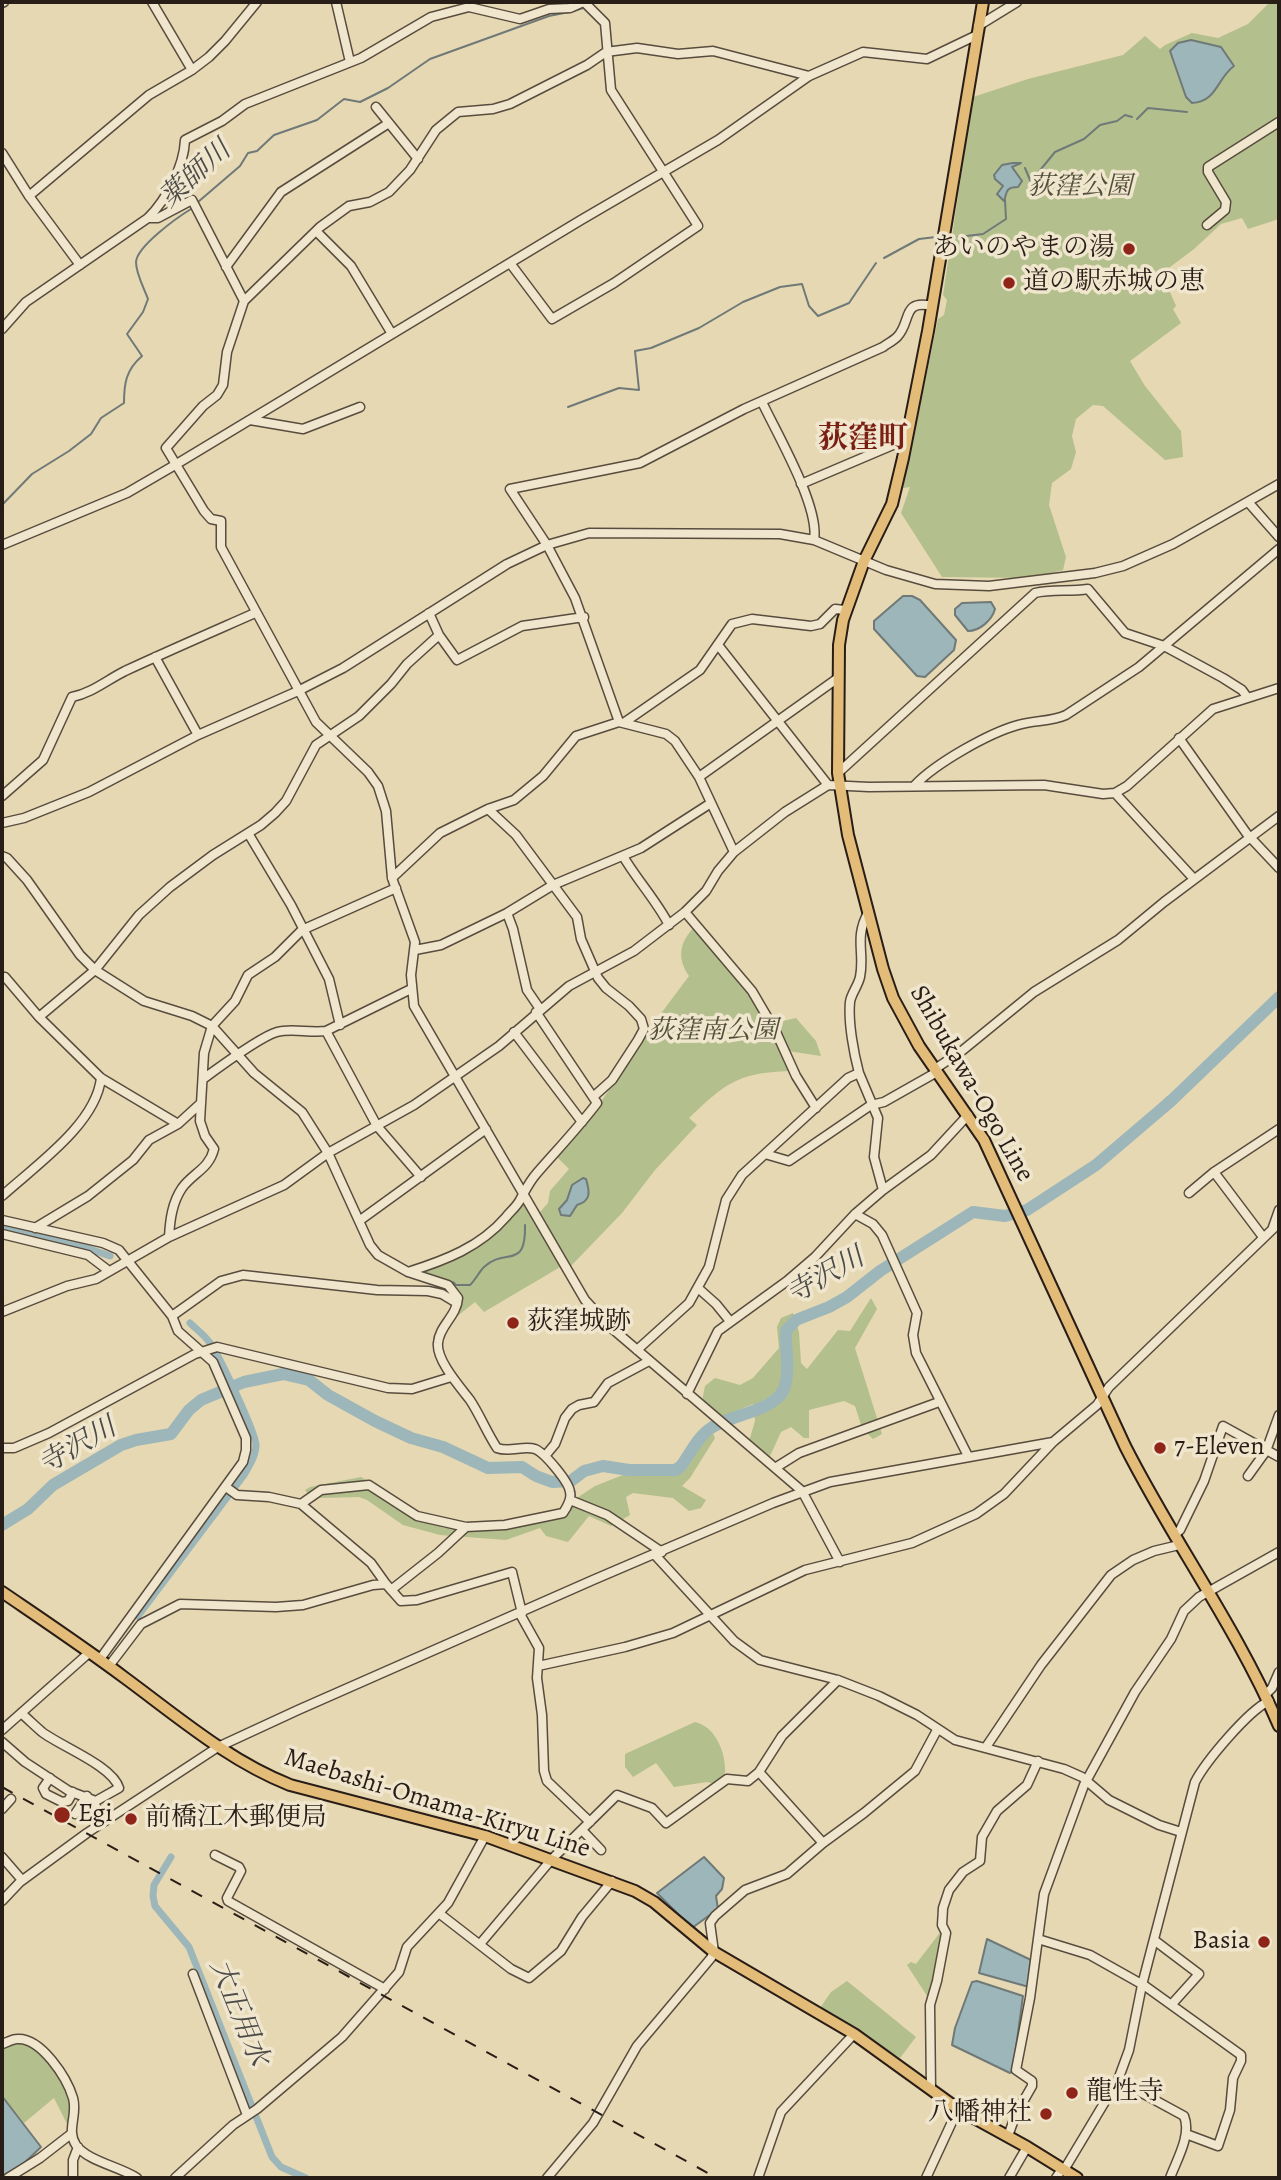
<!DOCTYPE html>
<html>
<head>
<meta charset="utf-8">
<style>
  body { margin:0 }
  #map { position:relative; width:1281px; height:2180px; overflow:hidden; background:#e6d8b2; font-family:Alegreya,serif }
  canvas { display:block }
  .frame { position:absolute; inset:0; border:4px solid #291d17; pointer-events:none }
</style>
</head>
<body>
<div id="map">
<canvas width="1281" height="2180"></canvas>
<div class="frame"></div>
</div>
<script>
const ctx = document.querySelector('canvas').getContext('2d');
ctx.lineJoin = 'round';
function fill(path, color) {
  ctx.fillStyle = color;
  ctx.fill(path, 'evenodd');
}
function trace(path, color, width, dash) {
  ctx.strokeStyle = color;
  ctx.lineWidth = width;
  ctx.lineCap = dash ? 'butt' : 'round';
  ctx.setLineDash(dash || []);
  ctx.stroke(path);
}
function label(font, color, halo, rows, align = 'center') {
  ctx.font = font + ' Alegreya,"Noto Serif JP",serif';
  ctx.lineWidth = 7;
  ctx.setLineDash([]);
  ctx.textBaseline = 'middle';
  ctx.strokeStyle = halo;
  ctx.fillStyle = color;
  for (const [text, x, y, turn = 0] of rows) {
    ctx.save();
    ctx.translate(x, y);
    ctx.rotate((+turn || 0) * Math.PI / 180);
    ctx.textAlign = isNaN(turn) ? turn : align;
    if (halo) ctx.strokeText(text, 0, 0);
    ctx.fillText(text, 0, 0);
    ctx.restore();
  }
}
const green = new Path2D(`
  M1270 2H1279V219L1248 229 1242 218 1221 224 1194 249 1162 273 1176 306 1173 309 1181 323 1130 361 1145 386 1181 431 1183 457 1165 460 1103 406 1093 405 1076 419 1072 436 1076 452 1071 469 1052 483 1049 505 1066 557 1063 570 1030 578 942 577 901 513 910 487 903 488 938 319 944 315 947 300 943 295 973 97 1028 79 1123 55 1145 36 1160 49 1165 45 1192 33 1218 38 1248 24Z
  M695 926 749 991 769 1024 796 1018 816 1041 821 1056 781 1050 789 1071C737 1073 726 1083 689 1118L697 1125 655 1170 622 1213 570 1267 567 1263 484 1312 475 1302 450 1322 457 1311 448 1282 425 1277 417 1270 449 1261 481 1244 522 1200 534 1219 548 1203 550 1191 569 1169 557 1157 601 1102 642 1039 689 976C676 957 680 942 695 926Z
  M871 1298 877 1309 855 1348 882 1434 873 1439 862 1428 855 1406 844 1401 809 1410V1438H804L791 1427 781 1432 770 1456 749 1441 755 1421 753 1404 722 1417 702 1401 705 1386 715 1378 740 1385 753 1378 779 1348 777 1327 781 1318 793 1313 799 1332 801 1363 807 1369 838 1330 850 1331Z
  M712 1431 715 1438 690 1478 682 1486 706 1500 701 1508 689 1511 673 1498 633 1493 626 1497 630 1515 611 1526 589 1516 568 1542 546 1536 540 1528 506 1540 440 1535 403 1525 367 1500 359 1497 319 1498 314 1502 305 1490 310 1487 361 1477 398 1498 409 1515 444 1528 507 1529 560 1509 595 1486 628 1473 665 1468 682 1460 695 1441Z
  M695 1722C714 1726 725 1750 725 1769 726 1774 721 1780 719 1785L707 1782 674 1787 656 1763 633 1777 625 1767V1754Z
  M942 1930 944 1935 929 1999 907 1965 911 1962 916 1964Z
  M847 1981 916 2037 900 2058 820 2008 831 1992Z
  M18 2041 32 2046 50 2061 71 2099 69 2128 54 2098 24 2123 2 2095V2047Z`);
const water = new Path2D(`
  M1191 40 1221 47 1234 66C1217 78 1217 102 1192 103L1186 97 1170 51 1178 43Z
  M1013 163H1021L1012 167 1022 181 1018 187C1005 187 1007 193 1004 201L997 194 1003 186 995 179 994 175 1002 165Z
  M903 596H912L920 600 956 640 954 650 925 677 917 676 874 629V621Z
  M991 602 995 609C992 620 980 631 968 631L955 615V609L962 603Z
  M583 1178 586 1179C590 1192 591 1201 577 1205L570 1216 561 1215 559 1209 567 1200 572 1185Z
  M704 1857 724 1878 722 1889 716 1896 718 1909 692 1928 657 1893Z
  M987 1939 1031 1960 1029 1987 979 1973Z
  M977 1981 1023 1996 1013 2070 1010 2073 952 2045 955 2028 972 1982Z
  M2 2096 41 2147 20 2167 2 2176Z`);
const stream = new Path2D(`
  M574 11 583 8
  M1137 119 1148 108 1187 112
  M1025 168 1030 180 1035 181 1037 174 1055 152 1084 139 1100 125 1117 121 1125 115 1132 117
  M198 202 240 166 248 153 257 151 274 135 317 120 344 99 360 102 388 88 430 59 549 16 569 12
  M958 237 983 234 1006 219 1005 200
  M884 258 919 239 936 237
  M568 407 619 388 639 390 635 351 651 348 699 328 743 302 780 287 802 284 809 306 818 316 849 303 876 263
  M2 505 32 474 69 451 91 434 101 418 124 403C124 383 126 370 142 356L127 334 143 312 148 299C144 288 136 274 136 262 137 246 178 217 191 209
  M1133 1131 1168 1097 1171 1100
  M453 1282 456 1285H470C476 1279 479 1272 484 1267 505 1247 526 1271 525 1225`);
const canal = new Path2D(`
  M2 1226 75 1244 110 1256
  M138 1616 244 1475C249 1466 256 1456 256 1445 255 1431 221 1360 212 1346 207 1337 197 1330 190 1323
  M171 1857 154 1885 153 1896 155 1906 189 1947 272 2157 281 2167 306 2178`);
const river = new Path2D(`
  M2 1525 28 1509 53 1485 121 1445 136 1440 171 1434 189 1410 201 1400 244 1382 283 1374 309 1380 328 1395 375 1421 411 1438 443 1447 488 1468 522 1467 536 1476 552 1482 571 1481 584 1471 603 1466 629 1470H676L681 1466C690 1454 698 1436 711 1428 730 1415 773 1411 783 1391 791 1374 785 1349 786 1331L796 1320 829 1307 847 1297 880 1271 973 1212 1005 1216 1027 1210 1096 1165 1171 1101 1279 997`);
const minor = new Path2D(`
  M152 2 192 70
  M336 2 350 62
  M2 3 4 2
  M978 26 1017 2
  M809 76 713 51 678 54 637 48 606 52 587 65 510 104 493 109 458 112 436 130 410 170 389 192 370 202 349 206 320 227 244 301 227 352 223 385 217 395 203 406 166 448 204 511 211 519 221 521V547L316 722 368 772 378 786 386 811 392 878 415 942 411 975 414 1006 585 1300 608 1325 802 1491 840 1562
  M376 107 418 159
  M2 153 29 196 80 265
  M29 196 149 95 192 70 209 57 225 41 257 2
  M148 218H158L192 200 244 301
  M1207 225 1225 210 1226 202 1208 172V167L1279 122
  M316 231 351 266 392 334
  M510 263 552 319 614 283 698 226 611 90 605 23 584 2
  M226 267 281 192 389 123
  M2 329 26 302 148 218C167 199 184 166 185 140L222 121 245 104 361 58 431 17 469 7 520 19 549 9 570 8 583 2
  M762 402C777 434 820 507 814 540
  M250 420 303 429 360 407
  M801 484 907 439
  M1249 503 1279 537
  M2 545 127 493 175 465 581 220 718 140 809 76 863 52 927 59 977 35
  M429 613 439 635 457 660 522 626 584 617
  M718 645 828 785
  M155 657 198 735
  M619 722 575 598 547 545 510 489 640 463 744 409 883 347C887 344 893 341 897 337 912 322 901 299 932 306
  M625 722 700 670 732 624 752 619 811 626 820 624 835 609 845 610
  M1179 738 1247 834 1279 868
  M838 773 1035 593C1052 589 1070 592 1088 589L1125 633 1164 646 1223 678 1242 690 1247 697
  M699 777 838 678
  M915 785C936 763 989 733 1018 725 1034 720 1051 722 1066 715L1139 667 1279 549
  M1115 793 1194 879
  M2 796 43 760 72 697C92 693 107 680 125 671 168 651 212 632 255 613
  M488 809 516 835 577 917 581 939 598 978 606 988 629 1006 641 1019 644 1029 638 1040 612 1080 593 1097
  M2 823 24 818 89 792 198 735 298 691 343 668 507 564 547 545 589 533 780 534 814 540 886 570 935 584 989 586 1095 573 1123 566 1173 544 1279 484
  M248 833 291 905 329 979 340 1025
  M2 856 7 858 27 880 80 955 95 970 144 1001 192 1016 212 1026 254 1073 302 1112 328 1153 370 1245 378 1255 408 1272 448 1285 458 1298C457 1316 439 1326 438 1343 436 1360 460 1387 470 1400 480 1415 487 1433 497 1448 510 1453 523 1445 535 1449 545 1453 569 1482 570 1492 572 1499 567 1507 563 1513L505 1525 466 1527 417 1516 369 1485 321 1490 301 1504
  M623 856C637 880 656 900 669 925
  M392 878 440 833 488 809 514 800 543 776 576 736 619 722 666 734 675 741 699 777 734 852
  M685 912 752 991 776 1032 796 1076 816 1108
  M507 913 513 929 527 990 540 1009
  M415 950 441 945 507 913 553 885 641 848 711 803
  M2 977H5L39 1017 101 1078 178 1124
  M411 989 326 1031 377 1126 421 1177
  M39 1017 95 970 139 915 170 887 213 855 261 825 275 813 286 801 316 745 359 716 391 684 407 664 439 635
  M514 1032 582 1122
  M935 1069 963 1050 1034 992 1118 940 1164 902 1279 816
  M859 1073 878 1118 874 1157 883 1190
  M203 1079C218 1068 262 1036 277 1032 291 1028 309 1033 326 1031
  M765 1154 789 1161 871 1105 884 1102 937 1072
  M1214 1172 1263 1237
  M1189 1193 1214 1172 1279 1129
  M2 1196C35 1166 96 1124 101 1078
  M855 1214 873 1224 882 1235 917 1313 913 1335 916 1353 968 1456
  M2 1220 103 1243 119 1250 172 1316 178 1331 213 1362 246 1438V1450L243 1462 100 1659
  M359 1221 486 1129
  M1273 1227 1279 1210
  M35 1228 88 1196 133 1160 149 1140 178 1124 201 1103
  M2 1234 88 1255 109 1271
  M169 1237C170 1220 172 1203 182 1188 193 1173 209 1169 214 1149L205 1136 200 1121 204 1053 212 1026 235 1001 248 975 275 957 302 930 396 888
  M408 1272C446 1260 480 1247 506 1217 510 1212 517 1206 520 1200 525 1191 529 1182 537 1173 557 1150 578 1128 597 1103L536 1012
  M698 1288 716 1304 729 1320
  M2 1312 67 1286 96 1279 169 1237 284 1185 328 1153 414 1105 499 1046 569 986 634 951 685 912 706 891 718 871 734 852 785 812 828 785 869 787 1044 785 1103 794 1115 793 1127 786 1213 709 1279 688
  M172 1316 221 1281 243 1275 377 1290 428 1291 442 1294 457 1303
  M637 1350 689 1303 709 1267 726 1200 742 1175 848 1078 859 1073C854 1054 848 1023 850 1002 851 994 858 986 860 977 865 953 854 938 868 913
  M687 1394 718 1331 787 1281 815 1257 855 1214 883 1190 931 1155 968 1115
  M2 1448H14L49 1433 195 1354 217 1347 388 1388 412 1389 451 1377
  M545 1456 555 1444 565 1418 572 1409 579 1405 594 1402 608 1383 649 1361
  M775 1468 799 1453 939 1402
  M1248 1476 1266 1451 1279 1415
  M226 1487 237 1495 269 1497 301 1504 371 1563 386 1584 401 1601 417 1600 512 1572 522 1613
  M570 1500 607 1515 662 1552
  M1174 1535 1180 1530 1204 1481 1223 1426 1279 1457
  M655 1555 734 1641 760 1660 838 1680 879 1696 917 1715 955 1740 1064 1769 1082 1777 1109 1800 1159 1825 1181 1832
  M391 1590 438 1553 466 1527
  M520 1614 539 1648 537 1678 542 1715 544 1771 547 1781 590 1822
  M109 1666 141 1624 180 1604 276 1607 303 1605 373 1585 386 1584
  M538 1666 625 1647 673 1633 805 1570 912 1543 976 1514 1004 1494 1053 1442 1097 1405 1109 1387 1279 1223
  M1266 1694 1272 1688 1279 1672
  M21 1713C28 1719 35 1726 42 1732 60 1746 113 1766 119 1788L94 1802
  M2 1730 90 1652
  M2 1742 25 1762 69 1791 93 1800 103 1822
  M986 1747 1041 1665 1111 1575 1133 1560 1154 1551 1179 1545
  M759 1772 823 1843
  M50 1778 43 1788 46 1794 62 1802 68 1801 73 1792
  M2 1809 11 1799
  M75 1814 87 1796
  M582 1830 601 1850
  M215 1855 239 1867 241 1871 227 1898 228 1901 385 1989
  M2 1857 22 1880
  M2 1901 20 1882 87 1833 218 1747 298 1710 593 1580 773 1503 830 1482 1053 1442
  M440 1914 511 1969 529 1978 561 1951 582 1917 612 1881
  M1038 1939 1090 1955 1145 1986 1241 2055V2061L1233 2078 1230 2110 1218 2146 1186 2134
  M1154 1940 1199 1974 1172 2004
  M480 1944 551 1860 617 1795 652 1808 666 1823 727 1779 748 1781 759 1772 782 1736 838 1680
  M193 1974 247 2115
  M2 2044C6 2043 12 2039 17 2039 41 2037 67 2078 73 2098 78 2115 66 2130 76 2145 87 2161 121 2167 137 2178
  M1118 2080 1184 2116C1192 2135 1176 2161 1170 2178
  M931 2089 930 2005 937 1981 946 1933 942 1925 943 1908 949 1890 963 1872 980 1861 982 1837 997 1811 1027 1785 1038 1761
  M1008 2136 1016 2114 1032 2086V2081L1016 2070 1030 1998 1044 1894 1084 1785 1135 1692 1171 1639 1184 1611 1199 1597 1279 1552
  M1064 2170 1118 2080 1129 2050 1142 1985 1195 1782C1206 1761 1248 1711 1269 1701
  M8 2178 40 2158 71 2134
  M73 2178V2160L78 2147
  M175 2178 233 2125 257 2109 342 2037 399 1972 407 1947 448 1903 485 1836
  M547 2178 593 2123 637 2046 711 1958 714 1952 710 1923 715 1916 745 1890 787 1874 823 1843 864 1813 915 1771 937 1730
  M758 2178 781 2112 854 2034
  M926 2178 958 2109
  M1009 2178 1027 2147
  M1056 2178 1062 2169`);
const major = new Path2D(`
  M983 2 928 331 903 458 892 504 864 561 843 620 839 645 838 773 848 835 883 969 893 998 919 1046 984 1140 1125 1446C1173 1541 1237 1628 1279 1726
  M2 1592C43 1620 85 1648 125 1678 178 1717 229 1761 290 1785L485 1836 635 1891 654 1902 714 1952 854 2034 958 2109 1027 2147 1077 2178`);
const rail = new Path2D(`
  M2 1787 717 2178`);
const markers = [
  [1129,249,7,"#8f2418"],
  [1009,283,7,"#8f2418"],
  [513,1323,7,"#8f2418"],
  [1160,1448,7,"#8f2418"],
  [62,1815,9,"#8f2418"],
  [131,1819,7,"#8f2418"],
  [1264,1942,7,"#8f2418"],
  [1072,2093,7,"#8f2418"],
  [1046,2114,7,"#8f2418"]
];
const parkNames = [
  ["荻窪公園",1080,188],
  ["荻窪南公園",713,1032]
];
const poiNames = [
  ["あいのやまの湯",1115,249,"right"],
  ["道の駅赤城の恵",1023,283],
  ["荻窪城跡",527,1323],
  ["7-Eleven",1174,1448],
  ["Egi",78,1815],
  ["前橋江木郵便局",145,1819],
  ["Basia",1250,1942,"right"],
  ["龍性寺",1086,2093],
  ["八幡神社",1032,2114,"right"]
];
const streetNames = [
  ["Shibukawa-Ogo Line",971,1084,60],
  ["Maebashi-Omama-Kiryu Line",437,1804,17]
];
const waterNames = [
  ["薬師川",196,175,-42],
  ["寺沢川",826,1277,-30],
  ["寺沢川",78,1447,-30],
  ["大正用水",238,2013,68]
];
const quarterNames = [
  ["荻窪町",863,440]
];
fill(green, '#b3bf8d');
fill(water, '#9db6b9');
trace(water, '#6f7978', 2);
trace(stream, '#6f7978', 2);
trace(canal, '#9db6b9', 7);
trace(river, '#9db6b9', 12);
trace(minor, '#584c3e', 11);
trace(major, '#291d17', 14);
trace(minor, '#efe6cd', 8);
trace(major, '#e3bc79', 10);
trace(rail, '#291d17', 2, [12, 12]);
for (const [x, y, r, color] of markers) {
  const dot = new Path2D();
  dot.arc(x, y, r, 0, 2 * Math.PI);
  ctx.fillStyle = color;
  ctx.fill(dot);
  trace(dot, '#efe6cd', 2.5);
}
label('italic 26px', '#524e3a', '#efe6cd', parkNames);
label('26px', '#291d17', '#efe6cd', poiNames, 'left');
label('26px', '#291d17', '#efe6cd', streetNames);
label('italic 28px', '#4c4b48', '#efe6cd', waterNames);
label('bold 30px', '#7a1f14', '#efe6cd', quarterNames);
</script>
</body>
</html>
